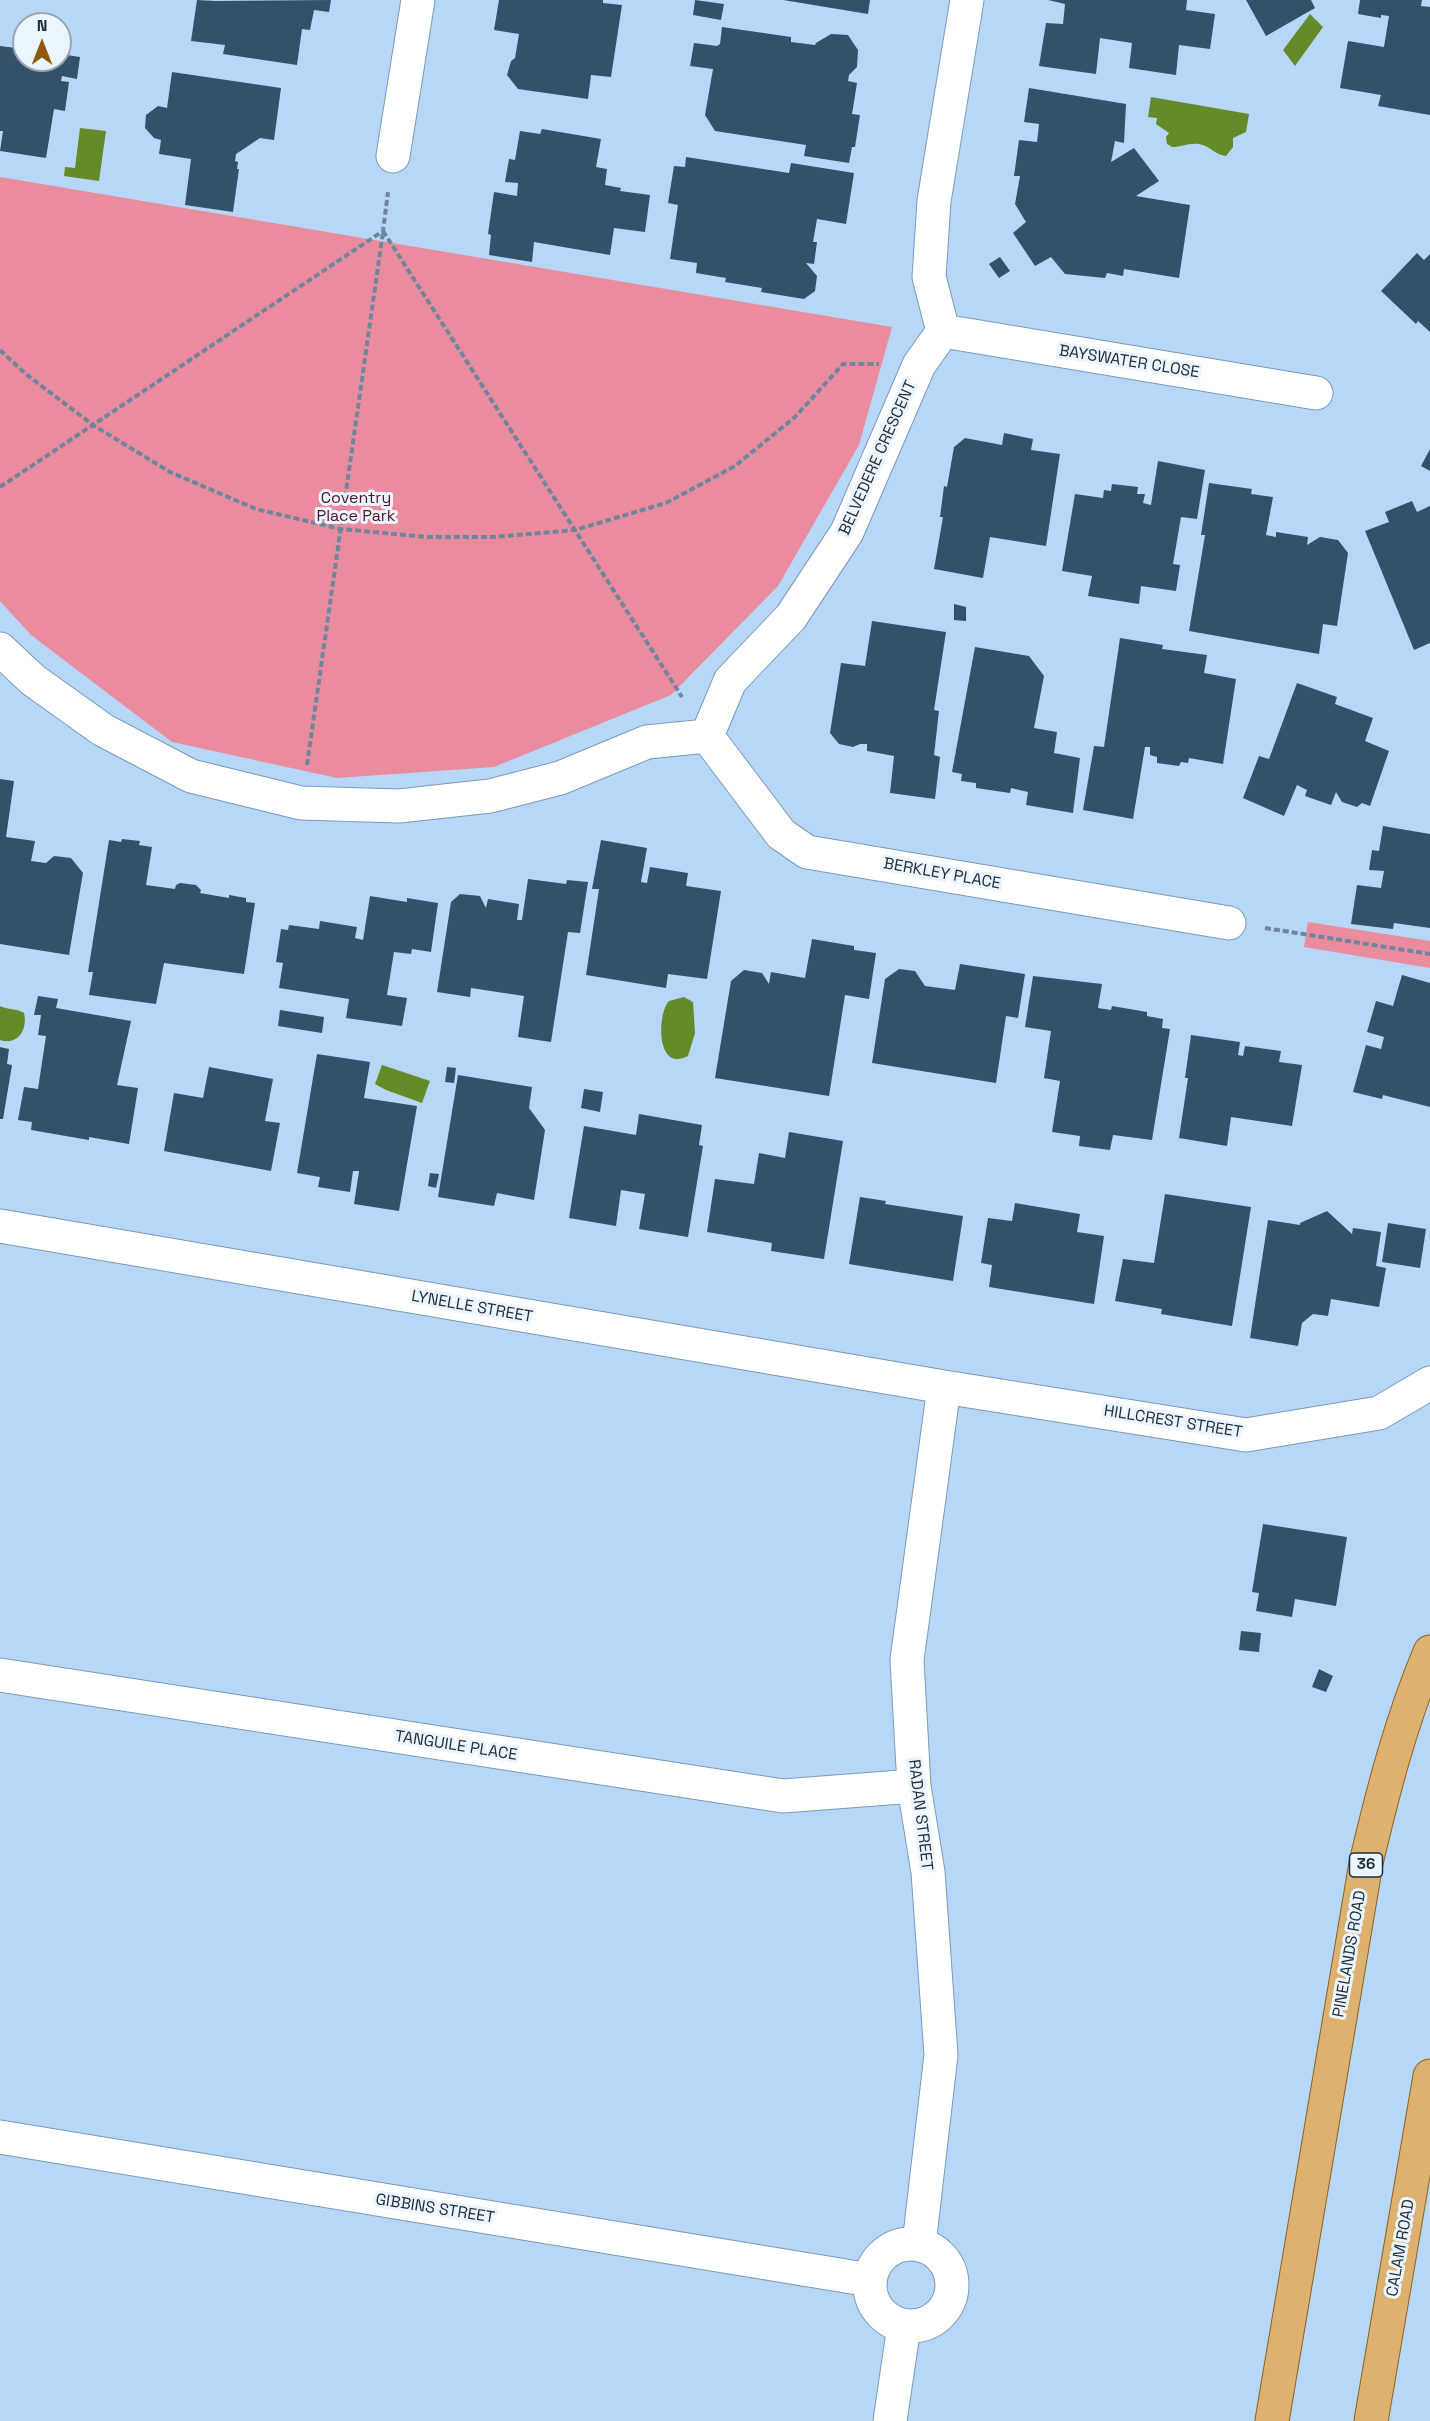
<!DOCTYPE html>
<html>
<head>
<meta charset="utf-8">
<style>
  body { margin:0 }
  #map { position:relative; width:1430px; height:2421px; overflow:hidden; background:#b6d7f7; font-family:"Space Grotesk",sans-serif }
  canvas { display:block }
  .north { position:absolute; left:12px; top:12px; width:60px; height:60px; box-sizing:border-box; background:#ebf5ff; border:2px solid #9aa5b0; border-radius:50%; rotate:0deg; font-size:16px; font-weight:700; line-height:24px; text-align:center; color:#212e3a }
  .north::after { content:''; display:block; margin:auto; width:21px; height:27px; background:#8f590c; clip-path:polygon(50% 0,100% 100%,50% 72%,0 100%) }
</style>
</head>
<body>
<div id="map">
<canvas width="1430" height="2421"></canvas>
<div class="north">N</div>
</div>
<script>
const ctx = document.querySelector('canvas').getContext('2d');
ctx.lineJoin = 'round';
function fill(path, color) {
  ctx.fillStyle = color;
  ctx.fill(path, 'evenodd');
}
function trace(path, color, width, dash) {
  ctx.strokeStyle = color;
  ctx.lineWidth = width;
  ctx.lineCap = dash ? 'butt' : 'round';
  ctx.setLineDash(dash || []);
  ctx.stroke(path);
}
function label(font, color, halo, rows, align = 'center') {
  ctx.font = font + ' "Space Grotesk",sans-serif';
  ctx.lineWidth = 6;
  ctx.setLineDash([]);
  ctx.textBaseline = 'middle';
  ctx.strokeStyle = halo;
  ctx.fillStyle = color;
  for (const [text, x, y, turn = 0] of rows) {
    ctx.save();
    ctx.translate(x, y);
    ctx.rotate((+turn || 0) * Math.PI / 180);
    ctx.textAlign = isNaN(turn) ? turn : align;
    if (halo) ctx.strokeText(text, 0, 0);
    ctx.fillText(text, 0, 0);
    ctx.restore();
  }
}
const green = new Path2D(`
  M0 177 892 327 859 445 778 586 671 695 494 767 337 778 172 742 31 635 0 601Z
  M1308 922 1430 941V968L1304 947Z`);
const water = new Path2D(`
  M1310 14 1323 27 1295 66 1283 50Z
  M1151 97 1249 114 1246 132 1233 138V147L1226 156C1216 155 1211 148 1203 145 1191 141 1183 147 1172 147L1167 144 1166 137 1169 133 1156 124 1157 118 1148 117Z
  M80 128 106 131 99 181 64 176 65 167 75 168Z
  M684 997 693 1002 695 1033 688 1056C656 1073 657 1014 669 1001Z
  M0 1006C8 1010 16 1008 24 1013 28 1029 18 1046 0 1040Z
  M382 1065 430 1081 422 1103 386 1090 375 1084Z`);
const building = new Path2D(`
  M197 0 215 1 331 0 329 12 314 10 310 30 302 29 297 65 223 54 225 45 191 41Z
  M499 0H603V3L622 5 611 77 591 75 588 99 518 89 507 75 511 61 515 58 519 34 494 30Z
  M695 0 724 4 721 20 693 15Z
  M783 0H870L868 14Z
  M1048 0H1187L1186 10 1215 14 1210 49 1179 45 1176 75 1129 68 1132 43 1100 38 1096 74 1039 66 1046 23 1063 24 1065 4Z
  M1246 0H1311L1315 8 1266 36Z
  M1360 0H1422L1421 6 1430 7V115L1378 106 1381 95 1340 88 1348 41 1384 47 1389 16 1381 15V18L1358 14Z
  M722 27 791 37V42L815 45 816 43 831 34 848 35 858 50 857 67 849 75 848 81 857 83 852 114 860 115 855 147H852L849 163 804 156 806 145 715 131 705 115 713 69 690 66 694 43 717 46 720 44Z
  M0 46 24 49V60H60V54L80 57 77 79 62 76 61 81 69 82 65 111 54 109 46 158 0 151 3 131H0Z
  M172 72 281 88 274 140 260 138 236 154 235 161 238 162 237 169H239L233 212 185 205 191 159 159 154 161 140 154 138 145 128 146 115 158 106 167 108Z
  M1029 88 1126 104 1124 143 1115 141 1111 162 1134 148 1159 181 1136 196 1190 205 1179 278 1124 269 1123 276 1107 273 1105 278 1065 274 1051 257 1035 266 1013 233 1026 222 1015 204 1020 176H1014L1019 140 1037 142 1039 124 1024 122Z
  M542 129 601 139 596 167 607 169 605 185 621 188 620 191 650 195 645 232 614 228 610 255 534 242 532 262 489 255 491 235 488 234 494 192 517 196 518 183 505 182 509 159 515 160 520 131 540 134Z
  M686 157 789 173 791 163 854 173 846 224 817 219 813 242H817L814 264 806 263 817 276 815 291 804 299 761 292 762 288 725 282 726 278 696 273 697 263 670 259 678 205 668 203 674 166 685 167Z
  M1417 253 1424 260 1430 254V332L1418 321 1416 324 1381 291Z
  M1000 257 1010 271 999 278 989 264Z
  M1004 433 1033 439 1031 450 1060 454 1046 546 990 537 983 578 934 569 943 517H940L944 486 947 487 954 447 965 438 1002 445Z
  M1430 449V471L1421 466Z
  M1158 461 1205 470 1197 519 1181 517 1173 564 1180 565 1176 591 1141 586 1139 604 1088 596 1092 576 1062 571 1075 494 1103 498 1104 490 1111 491 1112 484 1138 487 1137 494H1145L1143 503 1151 505Z
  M1209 483 1252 489 1251 494 1273 497 1266 535 1276 537V532L1308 537 1307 545 1320 537 1338 540 1348 553 1337 626 1323 624 1319 654 1189 631 1205 535H1201Z
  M1412 501 1417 512 1430 506V643L1414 650 1365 531 1389 522 1385 512Z
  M954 604 966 607V621L954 620Z
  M872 621 946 632 934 710 939 711 934 755 940 757 935 799 890 793 894 756 867 751V744H860L853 747 839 744 830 733 841 663 865 666Z
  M1120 638 1163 645 1162 649 1207 655 1204 673 1236 679 1223 764 1189 758 1188 763 1181 762 1179 766 1157 763V757L1150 755V747H1145L1133 819 1083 810 1094 746 1104 747Z
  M975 647 1029 656 1044 676 1034 728 1057 732 1054 753 1080 758 1073 813 1026 805 1028 792 1011 788 1010 793 976 788V783L961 781 962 774 952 772Z
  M1297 683 1337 697 1335 704 1373 718 1365 741 1389 751 1370 806 1362 803 1357 807 1342 802 1336 792 1331 805 1305 796 1307 790 1297 785 1284 816 1243 798 1259 756 1269 759Z
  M0 779 14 781 6 837 35 841 31 861 46 863 54 856 71 858 83 873 69 955 0 944Z
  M1383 826 1430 834V928L1394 923 1393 929 1351 924 1357 885 1381 888 1384 871 1369 870 1372 850 1379 851Z
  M122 839 140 841 139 845 152 847 146 885 175 889 176 885 180 883 196 885 201 890 200 893 229 898V895L246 898V902L255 903 244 974 164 963 156 1004 89 995 93 972H88L109 840 121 842Z
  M601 840 647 848 641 882 647 883 650 867 688 873 686 886 721 891 707 979 668 974 666 988 586 975 599 889H592Z
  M528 879 566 884 567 880 588 882 580 933 568 932 551 1042 518 1037 524 996 471 988 470 997 437 992 451 902 460 894 480 896 486 908 488 899 519 904 517 920H522Z
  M370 896 407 902V898L438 903 431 952 412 949 411 954 394 952 387 995 407 998 402 1026 346 1018 349 999 279 988 283 963 276 962 281 929 288 930 289 925 319 929 320 921 357 927 355 938 363 940Z
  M812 939 854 946V950L876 953 869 999 845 995 829 1096 715 1078 731 981 744 970 762 973 769 984 771 972 805 978Z
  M960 964 1025 974 1018 1018 1006 1016 996 1083 872 1063 885 979 899 969 915 971 925 986 955 990Z
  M1402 975 1430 983V1107L1383 1095 1382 1099 1353 1092 1366 1045 1381 1049 1384 1037 1367 1032 1376 1001 1393 1006Z
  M1033 976 1102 984 1098 1008 1111 1010 1112 1006 1147 1012V1016L1163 1019 1162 1028 1170 1029 1152 1140 1113 1135 1110 1150 1079 1146 1080 1136 1052 1132 1060 1081 1044 1078 1051 1031 1025 1027Z
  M38 996 58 999 56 1008 131 1021 117 1085 138 1088 129 1144 89 1137V1140L31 1130 32 1122 18 1120 24 1087 38 1089 46 1036 38 1035 41 1015H34Z
  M280 1010 324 1017 322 1033 278 1026Z
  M1191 1035 1240 1042 1238 1055 1243 1056 1245 1046 1281 1051 1279 1062 1302 1065 1292 1126 1231 1117 1227 1146 1179 1138 1188 1078H1185Z
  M0 1047 9 1049 7 1064 12 1065 3 1119H0Z
  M317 1054 370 1062 364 1098 417 1106 399 1211 354 1204 359 1171H353L350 1192 318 1187 320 1177 297 1173Z
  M209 1067 273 1079 265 1121 280 1123 271 1171 164 1151 174 1093 203 1098Z
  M447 1067 456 1068 454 1083 445 1082Z
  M458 1075 532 1087 529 1108 545 1130 534 1200 497 1193 494 1206 438 1197Z
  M584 1089 603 1092 600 1112 581 1108Z
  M639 1114 702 1125 699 1145 703 1146 688 1237 639 1229 645 1194 621 1190 616 1226 569 1218 584 1126 636 1135Z
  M789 1132 843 1141 824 1259 771 1251 772 1243 707 1232 715 1179 754 1184 759 1153 785 1158Z
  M430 1173 439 1174 436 1188 428 1186Z
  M1165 1194 1251 1207 1232 1326 1161 1314 1162 1309 1115 1301 1123 1259 1154 1263Z
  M860 1197 886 1201 885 1204 963 1216 953 1281 849 1264Z
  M1015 1203 1080 1214 1077 1232 1104 1236 1094 1304 989 1287 992 1265 981 1263 988 1218 1012 1221Z
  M1327 1211 1352 1234 1353 1228 1381 1232 1376 1266 1386 1268 1379 1307 1331 1299 1328 1316 1313 1314 1302 1323 1298 1346 1250 1338 1268 1220 1300 1225V1223Z
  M1388 1223 1426 1229 1420 1268 1382 1262Z
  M1263 1524 1347 1537 1336 1606 1295 1599 1292 1617 1256 1611 1259 1593 1252 1592Z
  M1241 1631 1261 1633 1259 1652 1239 1650Z
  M1319 1669 1333 1676 1326 1692 1312 1687Z`);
const path = new Path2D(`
  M383 231 682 697
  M0 350 27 375 93 425 170 472 256 509 341 529 427 537H494L575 530 666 503 735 466 795 417 843 364H879
  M0 487 383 231 388 192
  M307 765 383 232
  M1265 928 1430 954`);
const minor = new Path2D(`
  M393 156 418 0
  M943 331 1316 393
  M0 649 33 680 103 730 191 776 301 803 399 806 490 796 560 778 647 742 707 736 730 681 791 617 847 532 919 365 943 331 929 277 934 201 967 0
  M707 736 781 834 807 852 1229 923
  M0 1226 944 1387 1246 1435 1379 1413 1430 1383
  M0 1675 783 1796 914 1786
  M0 2137 870 2280
  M870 2285a41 41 0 1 1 82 0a41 41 0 1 1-82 0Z
  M919 2244 941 2055 928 1872 914 1786 907 1660 944 1387
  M890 2421 904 2326`);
const major = new Path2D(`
  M1272 2421 1366 1863C1383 1791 1401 1721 1430 1652
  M1371 2421 1430 2076`);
const shields = [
  [1366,1865,33]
];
const shieldNames = [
  ["36",1366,1865]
];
const streetNames = [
  ["BAYSWATER CLOSE",1129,362,9],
  ["BELVEDERE CRESCENT",878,458,-66],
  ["BERKLEY PLACE",942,874,10],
  ["LYNELLE STREET",472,1307,10],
  ["HILLCREST STREET",1173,1422,9],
  ["TANGUILE PLACE",456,1746,9],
  ["RADAN STREET",920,1815,83],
  ["PINELANDS ROAD",1350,1954,-80],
  ["GIBBINS STREET",435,2209,9],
  ["CALAM ROAD",1401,2248,-80]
];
const parkNames = [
  ["Coventry",356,499],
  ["Place Park",356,517]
];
fill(green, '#ea8c9d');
fill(water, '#658a28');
fill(building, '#34516c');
trace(minor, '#7b9ab9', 35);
trace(major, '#8d621f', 35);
trace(path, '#6f879e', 4, [6, 3]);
trace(minor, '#fff', 33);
trace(major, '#ddb270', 33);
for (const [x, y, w] of shields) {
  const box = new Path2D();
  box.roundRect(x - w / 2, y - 12, w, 24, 4.5);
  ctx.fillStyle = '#ebf5ff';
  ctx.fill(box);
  trace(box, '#212e3a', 1.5);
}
label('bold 15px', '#212e3a', null, shieldNames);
label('16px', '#212e3a', '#ebf5ff', streetNames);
label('16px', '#531124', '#ebf5ff', parkNames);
</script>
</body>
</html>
